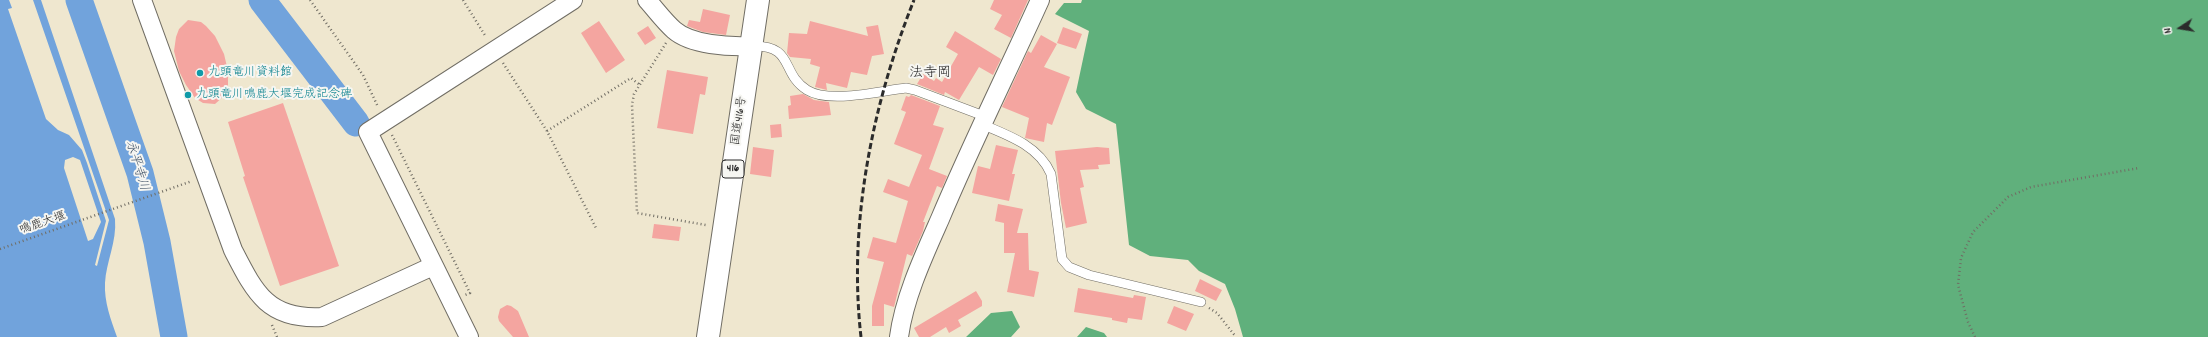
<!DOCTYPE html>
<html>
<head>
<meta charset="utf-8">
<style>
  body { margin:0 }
  #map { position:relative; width:2208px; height:337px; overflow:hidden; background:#efe7cf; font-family:Dekko,sans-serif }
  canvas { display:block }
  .north { position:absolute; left:2160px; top:8px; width:40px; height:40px; -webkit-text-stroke:3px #f6f6f2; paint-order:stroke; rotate:258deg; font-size:11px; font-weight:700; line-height:16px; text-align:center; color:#2b2b2b }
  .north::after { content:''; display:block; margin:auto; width:14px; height:18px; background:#2b2b2b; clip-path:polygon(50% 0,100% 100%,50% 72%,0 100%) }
</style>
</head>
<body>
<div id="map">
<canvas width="2208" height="337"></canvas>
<div class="north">N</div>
</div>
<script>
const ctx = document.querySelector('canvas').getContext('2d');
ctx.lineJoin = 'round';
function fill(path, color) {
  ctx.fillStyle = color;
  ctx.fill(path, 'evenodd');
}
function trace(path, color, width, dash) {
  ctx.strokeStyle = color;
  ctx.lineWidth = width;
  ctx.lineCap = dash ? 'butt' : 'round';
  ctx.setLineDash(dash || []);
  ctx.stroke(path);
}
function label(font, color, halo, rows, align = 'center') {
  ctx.font = font + ' Dekko,"Klee One",sans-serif';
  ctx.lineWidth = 4;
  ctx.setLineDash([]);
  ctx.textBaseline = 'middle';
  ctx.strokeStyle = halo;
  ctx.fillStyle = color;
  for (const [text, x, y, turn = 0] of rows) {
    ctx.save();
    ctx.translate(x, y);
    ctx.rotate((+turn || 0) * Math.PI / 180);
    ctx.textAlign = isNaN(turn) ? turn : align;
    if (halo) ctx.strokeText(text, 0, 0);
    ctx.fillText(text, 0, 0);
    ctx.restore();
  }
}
const forest = new Path2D(`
  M1082 0H2208V337H1243L1235 309 1225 284 1199 271 1188 260 1150 256 1129 245 1116 124 1086 109 1076 92 1089 31 1055 14 1064 3H1081Z
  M1012 311 1020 327 1011 337H966L991 313Z
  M1086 327 1104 333 1107 337H1077Z`);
const water = new Path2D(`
  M0 0H9L12 8 8 9 46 119 58 130 69 135 82 150 87 163 106 221 95 265 97 266 109 220 33 0H41L115 219C117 242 106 262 105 283 104 302 111 320 117 337H0ZM73 157 80 160 101 222 93 239 88 241 64 168 65 160Z`);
const river = new Path2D(`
  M79 0 140 173 157 242 174 337
  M262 0 356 123`);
const building = new Path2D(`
  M994 0H1028L1011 38 994 29 1002 15 990 9Z
  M703 9 730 15 726 35 703 32 687 26 689 20 700 22Z
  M188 20 201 22 206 26 215 36 224 54 228 71V85L224 96 215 104 203 103 195 98 186 85 179 71 174 51 176 37 179 29Z
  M599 21 625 60 606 73 581 33Z
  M810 21 868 36 866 27 878 25 884 54 872 56 867 75 851 72 847 88 826 83 827 90 815 87 820 67 810 64 811 59 790 57 787 53 789 33 807 34Z
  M648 26 656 38 645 45 637 33Z
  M1063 27 1082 34 1076 49 1057 43Z
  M955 31 1001 59 993 75 979 67 959 100 945 92 944 95 917 84 923 74 934 81 936 78 942 82 958 54 946 47Z
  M1041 35 1057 44 1044 67 1070 77 1052 125 1047 123 1044 142 1025 138 1029 118 1002 107 1028 51 1031 53Z
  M667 70 708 77 705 95 700 94 693 134 657 128Z
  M803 94 814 100 829 102 831 115 789 119 788 106 791 105 790 96Z
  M911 95 940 106 933 125 944 128 929 169 947 176 942 188 937 186 923 222H925L923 231 912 256 907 254 894 307 884 304V326H872V306L884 262 867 258 873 237 896 243 908 201 883 192 888 179 909 187 922 155 894 144 906 112 901 110 906 96 909 97Z
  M283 103 339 266 280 286 243 177 245 176 228 122Z
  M781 124 782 137 771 138 770 125Z
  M996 145 1018 150 1012 174H1015L1009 201 972 193 978 166 990 169Z
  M753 147 774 150 771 177 750 174Z
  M1097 147 1109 148 1110 164 1098 165 1099 169 1080 170 1084 187 1080 188 1087 223 1066 228 1061 203 1055 151Z
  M998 204 1023 209 1017 233H1028L1029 270 1039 272 1034 297 1007 292 1015 253H1004V223L995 221Z
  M654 224 681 227 679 241 652 238Z
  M1200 279 1222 290 1216 301 1195 291Z
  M1078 288 1133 298 1134 295 1146 297 1142 320 1128 318 1127 323 1112 320V318L1074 312Z
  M976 291 982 301V306L958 320 961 326 949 333 946 327 930 337H919L914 328Z
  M507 305 511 306 518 311 529 337H513L499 321 498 317 500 309Z
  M1174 306 1194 314 1186 331 1167 323Z`);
const path = new Path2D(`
  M310 0 363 75 378 107
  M463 0 486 37
  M666 43 634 94 632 105 637 213 706 225
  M503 63 547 131 596 228
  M547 131 631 78 640 85
  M392 135 470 293 465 295
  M0 249 192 181
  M1209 308 1217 313 1236 337
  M272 325 277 337
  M1975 337 1968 322 1958 285 1961 258 1973 232 2008 197 2031 187 2139 168`);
const lane = new Path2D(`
  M752 46C795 45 780 73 807 90 829 104 880 91 906 88L915 90 984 116
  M981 124C1008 135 1039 146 1051 174L1062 259 1069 267 1089 275 1201 302`);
const street = new Path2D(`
  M142 0 233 250C255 293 268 320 322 317L433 266
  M647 0C656 10 664 21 674 30 691 45 729 47 751 46
  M469 337 368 132 573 0
  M899 337C904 298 924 255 940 219 971 145 1007 73 1040 0`);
const highway = new Path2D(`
  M708 337 758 0`);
const rail = new Path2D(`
  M861 337C848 224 872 105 914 0`);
const markers = [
  [200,73,4,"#0f9aa8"],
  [188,95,4,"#0f9aa8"]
];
const shields = [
  [733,169,22]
];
const shieldNames = [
  ["416",733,169]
];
const cultureNames = [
  ["九頭竜川資料館",208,73],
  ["九頭竜川鳴鹿大堰完成記念碑",196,95]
];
const streetNames = [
  ["国道416号",740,121,-82],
  ["鳴鹿大堰",43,224,-19]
];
const waterNames = [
  ["永平寺川",136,166,73]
];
const quarterNames = [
  ["法寺岡",930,74]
];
fill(forest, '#60b07c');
fill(water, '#71a3dc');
trace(river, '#71a3dc', 27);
fill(building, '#f4a5a0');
trace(lane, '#706d64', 10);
trace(street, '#706d64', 20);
trace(highway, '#706d64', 24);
trace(path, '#706d64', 2.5, [1, 3]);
trace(lane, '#fff', 9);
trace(street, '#fff', 18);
trace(highway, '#fff', 22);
trace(rail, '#2b2b2b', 3, [6, 3]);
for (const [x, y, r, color] of markers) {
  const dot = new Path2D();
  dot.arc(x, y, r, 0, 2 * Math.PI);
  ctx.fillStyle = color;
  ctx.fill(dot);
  trace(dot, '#f6f6f2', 1.5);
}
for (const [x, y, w] of shields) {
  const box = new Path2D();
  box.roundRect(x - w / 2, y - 9, w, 18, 3);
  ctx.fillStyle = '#f6f6f2';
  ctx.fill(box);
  trace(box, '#2b2b2b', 1);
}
label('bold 11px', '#2b2b2b', null, shieldNames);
label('12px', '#0d838f', '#f6f6f2', cultureNames, 'left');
label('12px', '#2b2b2b', '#f6f6f2', streetNames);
label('italic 13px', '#445569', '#f6f6f2', waterNames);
label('14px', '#2b2b2b', '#f6f6f2', quarterNames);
</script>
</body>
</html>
